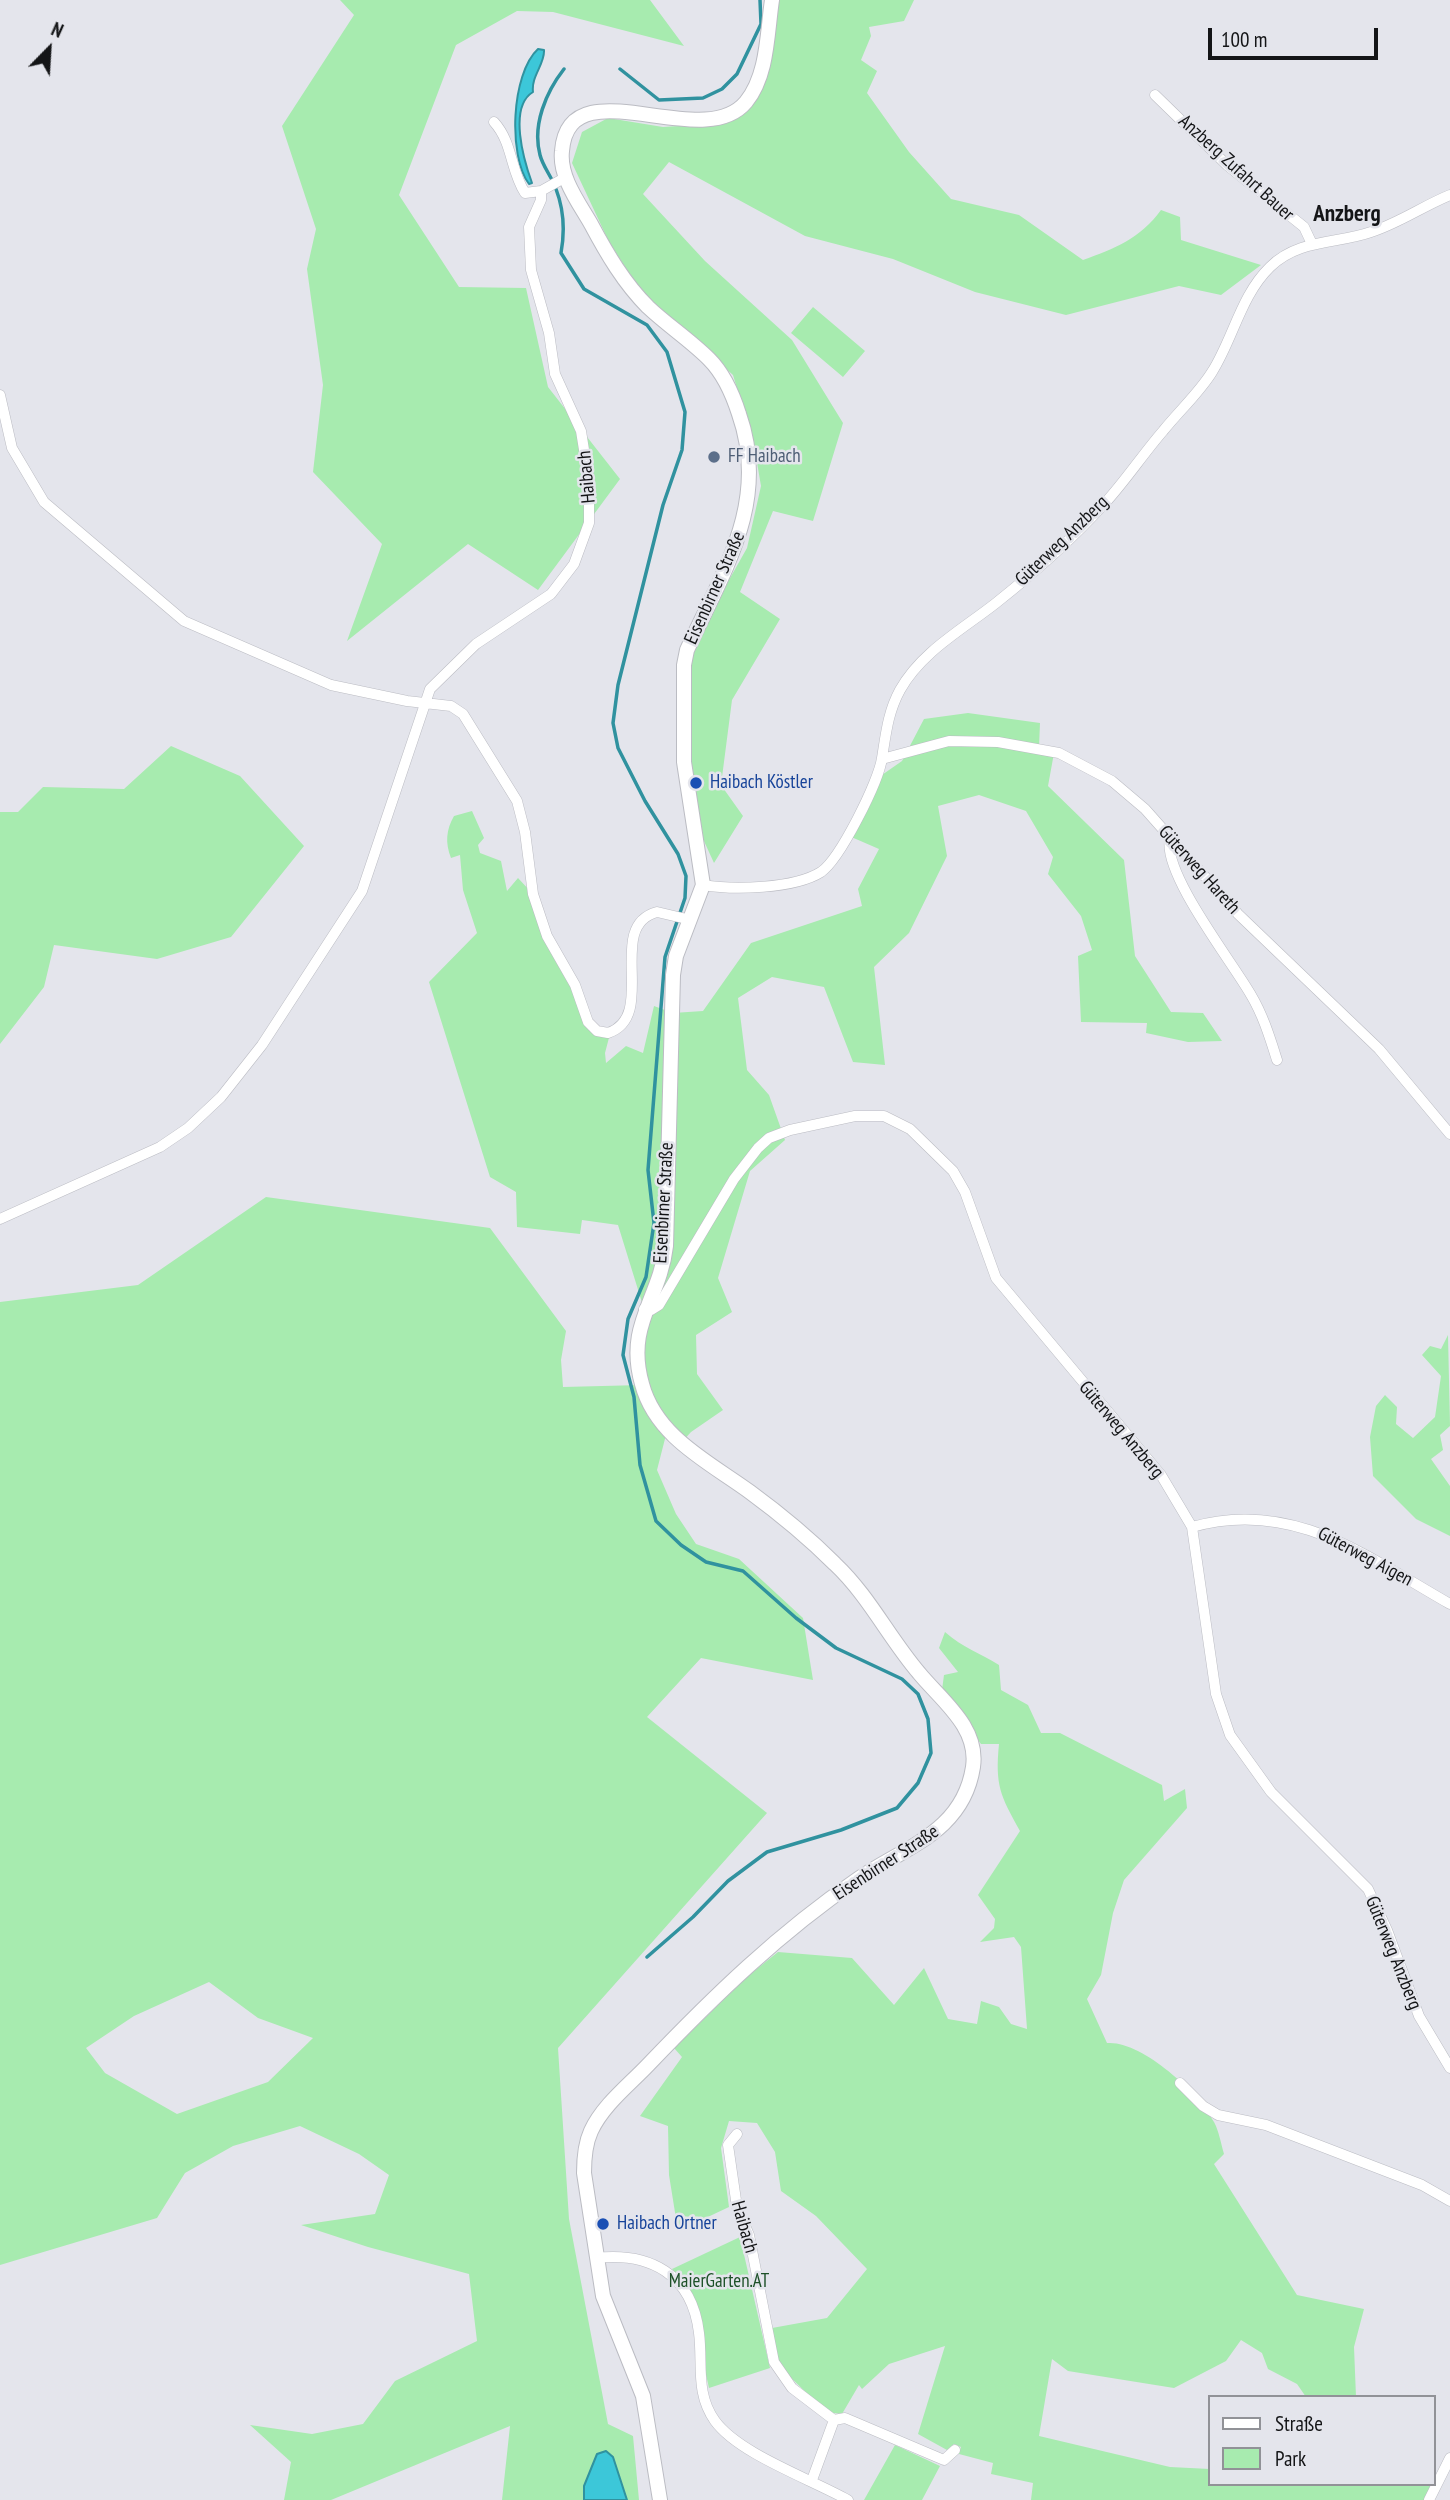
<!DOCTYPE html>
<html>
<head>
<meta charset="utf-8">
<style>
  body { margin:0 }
  #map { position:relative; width:1450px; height:2500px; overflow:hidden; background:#e4e5ec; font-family:"PT Sans Narrow",sans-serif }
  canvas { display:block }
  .legend { position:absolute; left:1208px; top:2395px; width:228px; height:91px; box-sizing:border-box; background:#e4e5ec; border:2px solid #919297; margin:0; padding:9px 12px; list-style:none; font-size:21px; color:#141517 }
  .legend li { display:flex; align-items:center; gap:14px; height:35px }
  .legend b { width:35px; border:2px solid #919297 }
  .north { position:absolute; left:14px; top:14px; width:70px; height:70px; -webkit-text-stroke:5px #e4e5ec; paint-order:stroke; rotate:24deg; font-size:19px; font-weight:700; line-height:28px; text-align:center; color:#141517 }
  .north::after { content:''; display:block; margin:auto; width:24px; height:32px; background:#141517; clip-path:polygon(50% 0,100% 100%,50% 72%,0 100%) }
  .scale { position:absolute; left:1208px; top:28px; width:170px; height:32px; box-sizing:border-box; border:4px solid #141517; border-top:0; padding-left:9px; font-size:21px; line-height:24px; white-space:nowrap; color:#141517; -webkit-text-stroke:5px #e4e5ec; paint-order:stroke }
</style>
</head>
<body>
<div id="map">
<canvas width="1450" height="2500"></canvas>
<ul class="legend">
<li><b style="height:9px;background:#fff"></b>Straße</li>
<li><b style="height:19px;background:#a7ebaf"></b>Park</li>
</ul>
<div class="north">N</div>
<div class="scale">100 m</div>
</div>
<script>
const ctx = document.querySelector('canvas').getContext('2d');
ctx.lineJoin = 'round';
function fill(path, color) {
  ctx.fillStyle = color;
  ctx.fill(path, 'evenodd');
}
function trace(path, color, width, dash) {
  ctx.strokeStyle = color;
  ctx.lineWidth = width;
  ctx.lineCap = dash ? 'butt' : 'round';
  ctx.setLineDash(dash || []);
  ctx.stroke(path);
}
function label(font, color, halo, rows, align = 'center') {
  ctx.font = font + ' "PT Sans Narrow",sans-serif';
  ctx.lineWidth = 5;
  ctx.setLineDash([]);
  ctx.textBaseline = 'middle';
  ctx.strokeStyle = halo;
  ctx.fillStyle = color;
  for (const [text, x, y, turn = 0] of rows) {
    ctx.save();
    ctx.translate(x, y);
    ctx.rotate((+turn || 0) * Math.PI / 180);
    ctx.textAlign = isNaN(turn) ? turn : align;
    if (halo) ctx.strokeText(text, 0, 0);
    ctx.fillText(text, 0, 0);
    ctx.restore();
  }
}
const green = new Path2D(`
  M340 0H650L684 46 553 12 517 11 456 45 399 195 459 287 526 288 548 387 620 479 538 590 468 544 347 641 382 544 313 472 323 385 307 269 316 229 282 126 354 15Z
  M776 0H914L904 21 869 27 871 36 861 60 877 71 867 93 909 152 951 199 1019 215 1083 260C1114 249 1141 238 1161 210L1180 217 1181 240 1261 265 1221 295 1179 286 1066 315 975 292 893 259 805 236 669 162 643 194 705 261 792 340 843 423 813 521 773 511 740 592 780 619 732 700 721 785 743 816 714 863 698 828 689 773 688 664 703 626 747 548 761 486 754 445 733 375 641 292 609 242 572 163 582 132 608 118 663 127 710 124 744 112 763 78Z
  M813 307 865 351 843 377 791 333Z
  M968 713 1040 723 1039 747 1054 753 1048 786 1124 860 1135 956 1171 1012 1203 1013 1222 1041 1188 1042 1146 1033 1147 1023 1081 1022 1078 956 1092 950 1081 916 1048 874 1053 857 1026 811 979 795 938 806 947 856 909 933 874 967 885 1065 853 1062 824 987 772 977 738 998 747 1070 769 1095 785 1140 750 1171 718 1278 732 1312 696 1335 697 1374 723 1410 691 1432 681 1443 667 1431 657 1470 676 1514 696 1544 739 1559 803 1618 813 1680 701 1658 647 1717 767 1813 558 2048 569 2219 608 2424 633 2436 639 2500H502L510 2426 331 2500H284L291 2462 250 2425 312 2434 363 2424 395 2381 477 2341 469 2274 368 2247 301 2225 375 2214 389 2175 359 2154 300 2126 233 2146 185 2173 157 2218 0 2265V1302L138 1285 266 1197 490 1228 566 1331 561 1360 563 1387 642 1385 644 1309 618 1225 582 1220 580 1234 517 1227 516 1192 490 1177 429 982 477 933 463 890 460 855 451 858C445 843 446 830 454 816L472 811 484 838 478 845 480 853 501 861 507 891 518 878 531 892 595 1027 611 1030 605 1053 606 1063 626 1046 643 1053 654 1006 673 1013 703 1011 751 943 862 906 858 889 879 849 849 836 879 777 902 761 924 719ZM209 1982 258 2018 313 2038 268 2082 177 2114 105 2073 86 2048 134 2016Z
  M171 746 240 776 304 846 231 937 157 959 54 945 44 987 0 1044V812H18L43 787 124 789Z
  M1448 1335 1450 1426 1440 1435 1443 1450 1431 1459 1450 1486V1536L1416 1519 1373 1476 1370 1437 1376 1406 1385 1395 1397 1407 1396 1424 1413 1438 1435 1417 1441 1376 1422 1355 1430 1346 1441 1349Z
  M945 1632C963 1648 980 1653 999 1665L1001 1690 1028 1705 1041 1733H1060L1162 1785 1164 1801 1185 1789 1187 1808 1124 1880 1113 1913 1101 1975 1087 1999 1107 2043C1141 2040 1198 2092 1214 2122 1219 2131 1221 2144 1224 2154L1214 2164 1297 2295 1364 2309 1354 2347 1356 2397H1306L1297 2384 1268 2369 1262 2353 1241 2340 1226 2361 1174 2388 1068 2371 1052 2359 1039 2436 1170 2467 1210 2469V2484H1432L1425 2500H1031L1033 2483 991 2474 993 2463 959 2454 961 2447 954 2444 947 2450 918 2434 945 2346 889 2364 862 2389 859 2385 842 2414 826 2412 779 2366 772 2328 827 2318 867 2269 816 2216 781 2191 775 2152 757 2123 729 2121 721 2148 729 2207 678 2231 669 2175 668 2126 640 2116 682 2057 674 2048 748 1976 778 1952 852 1958 894 2005 924 1968 948 2019 977 2024 981 2001 999 2007 1011 2024 1027 2029 1021 1947 1014 1937 980 1942 994 1928 995 1919 978 1895 1020 1831C1000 1795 995 1785 999 1744H981L942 1690 944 1675 958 1672 939 1648Z
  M740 2237 770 2368 709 2388 687 2289 672 2269Z
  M895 2445 940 2466 922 2500H864Z`);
const water = new Path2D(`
  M538 49 544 50C545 64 531 76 533 92 508 107 524 161 532 183L529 184C508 156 511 74 538 49Z
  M606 2451 613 2457 627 2500H584V2486L597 2454Z`);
const stream = new Path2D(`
  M564 69C546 92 532 125 540 155 543 167 552 177 556 189 564 210 565 231 561 253L584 289 647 325 667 352 685 412 682 450 663 505 618 685 613 723 618 748 645 801 678 854 686 876 685 898 665 957 648 1170 654 1223 646 1277 628 1319 623 1355 634 1397 640 1465 656 1521 681 1545 706 1562 743 1571 796 1618 836 1648 902 1679 918 1694 928 1719 931 1753 918 1783 897 1808 841 1830 767 1852 728 1881 693 1917 647 1957
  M620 69 659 100 703 98 722 89 737 74 761 24 760 0`);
const street = new Path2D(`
  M1155 95 1227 165 1304 227 1312 244
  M494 122C513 143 510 170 525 193L541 191
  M0 395 12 448 44 502 184 621 331 685 407 701 451 706 463 714 517 801 525 832 533 894 547 936 575 985 588 1022 597 1031 608 1033C659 1016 604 926 657 912L691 920
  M882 759 949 741 998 742 1059 753 1112 781 1145 809 1238 914 1379 1049 1450 1134
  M1170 839C1162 873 1233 963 1251 995 1263 1015 1270 1038 1277 1060
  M703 885C733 890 794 889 821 872 840 859 879 781 882 758 886 733 888 712 900 690 921 652 963 629 996 603 1035 572 1072 539 1105 503 1126 480 1143 454 1163 431 1179 411 1199 393 1212 372 1233 339 1241 295 1270 267 1298 239 1337 244 1371 232 1399 223 1423 206 1450 195
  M0 1219 160 1147 188 1128 221 1097 262 1045 362 891 430 689 476 644 551 594 574 564 589 523V481L581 431 555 374 549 333 531 270 529 227 541 200V191L566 177
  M644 1309 651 1310 659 1305 734 1179 758 1148 769 1138 790 1130 855 1116H884L910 1129 953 1171 965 1192 996 1278 1161 1475 1192 1527 1216 1694 1230 1735 1271 1792 1368 1889 1387 1930 1419 2016 1450 2068
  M1192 1527C1293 1498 1367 1557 1450 1604
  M1180 2083 1203 2106 1218 2115 1266 2125 1422 2185 1450 2201
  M737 2134 728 2145 737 2207 749 2235 774 2362 792 2388 834 2420
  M596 2258C650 2252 692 2274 699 2333 703 2364 695 2393 715 2421 739 2454 811 2479 848 2500
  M812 2480 834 2420 845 2418 944 2460 955 2450
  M1429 2500 1450 2458`);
const secondary = new Path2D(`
  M660 2500 643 2396 603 2296 584 2173C584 2159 585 2144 591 2131 603 2105 629 2085 648 2065 713 1997 780 1932 858 1879 905 1847 963 1832 973 1767 979 1727 941 1700 919 1673 889 1638 869 1596 835 1564 809 1538 780 1514 750 1492 709 1462 656 1437 642 1384 625 1325 660 1299 666 1246L673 975 676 956 703 885 684 762V665L687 650C723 572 770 502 739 414 733 395 723 373 709 359 690 340 667 325 648 307 624 283 607 254 591 224 579 203 559 177 562 151 569 64 702 155 746 102 768 75 767 33 772 0`);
const markers = [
  [714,457,7,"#5c6f8a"],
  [696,783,7,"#1a4fb4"],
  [603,2224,7,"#1a4fb4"]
];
const streetNames = [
  ["Anzberg Zufahrt Bauer",1236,168,42],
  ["Haibach",587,477,-95],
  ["Güterweg Anzberg",1062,541,-44],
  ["Eisenbirner Straße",715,588,-66],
  ["Güterweg Hareth",1199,870,48],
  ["Eisenbirner Straße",664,1203,-87],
  ["Güterweg Anzberg",1121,1430,50],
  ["Güterweg Aigen",1365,1557,28],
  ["Eisenbirner Straße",886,1863,-33],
  ["Güterweg Anzberg",1393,1953,68],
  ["Haibach",744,2227,74]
];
const serviceNames = [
  ["FF Haibach",728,457]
];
const transitNames = [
  ["Haibach Köstler",710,783],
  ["Haibach Ortner",617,2224]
];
const parkNames = [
  ["MaierGarten.AT",719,2282]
];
const quarterNames = [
  ["Anzberg",1347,214]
];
fill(green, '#a7ebaf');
fill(water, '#3cc7d9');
trace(water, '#30929f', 2);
trace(stream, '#30929f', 3.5);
trace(street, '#bbbcc3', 11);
trace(secondary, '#bbbcc3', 16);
trace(street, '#fff', 10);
trace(secondary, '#fff', 14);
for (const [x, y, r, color] of markers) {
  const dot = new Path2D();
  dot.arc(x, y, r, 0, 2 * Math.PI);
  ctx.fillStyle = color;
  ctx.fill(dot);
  trace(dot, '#e4e5ec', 2.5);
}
label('19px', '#141517', '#e4e5ec', streetNames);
label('19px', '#4e5e75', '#e4e5ec', serviceNames, 'left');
label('19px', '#164399', '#e4e5ec', transitNames, 'left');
label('19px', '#1d5128', '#e4e5ec', parkNames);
label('bold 23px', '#141517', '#e4e5ec', quarterNames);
</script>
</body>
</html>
